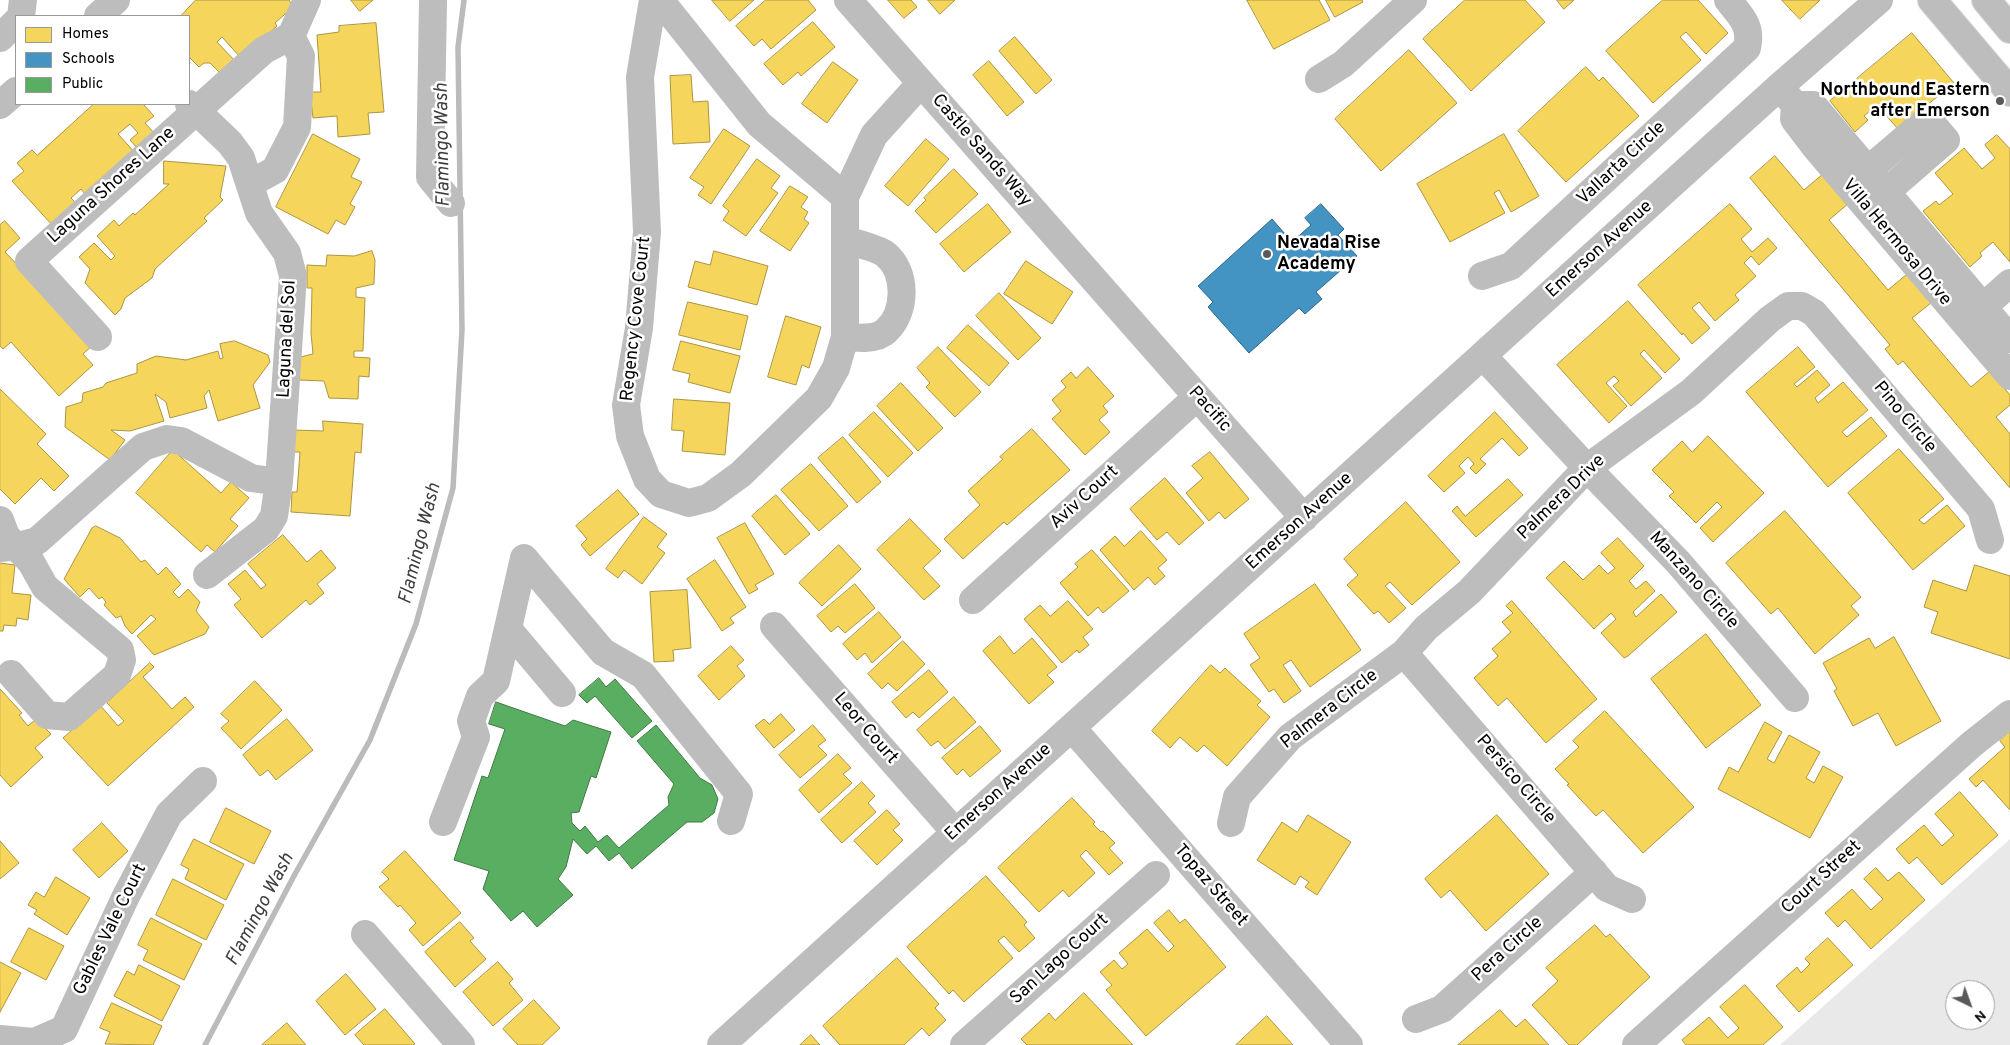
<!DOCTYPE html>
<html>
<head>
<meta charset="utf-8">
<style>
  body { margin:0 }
  #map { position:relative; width:2010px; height:1045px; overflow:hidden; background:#fff; font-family:Overpass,sans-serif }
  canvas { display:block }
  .legend { position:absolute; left:15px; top:15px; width:175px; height:90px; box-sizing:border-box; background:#fff; border:1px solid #999; margin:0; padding:6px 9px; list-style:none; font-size:15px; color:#000 }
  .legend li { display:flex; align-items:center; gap:10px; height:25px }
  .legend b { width:25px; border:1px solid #999 }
  .north { position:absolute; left:1945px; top:980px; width:50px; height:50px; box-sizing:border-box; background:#fff; border:1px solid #999; border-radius:50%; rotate:138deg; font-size:14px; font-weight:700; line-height:20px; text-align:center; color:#000 }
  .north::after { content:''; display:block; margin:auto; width:18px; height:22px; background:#595959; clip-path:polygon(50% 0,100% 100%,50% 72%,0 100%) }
</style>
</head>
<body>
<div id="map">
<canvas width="2010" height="1045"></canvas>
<ul class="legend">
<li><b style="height:14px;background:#f6d55c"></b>Homes</li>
<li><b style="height:14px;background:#4393c3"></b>Schools</li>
<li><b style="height:14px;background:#5aae61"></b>Public</li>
</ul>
<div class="north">N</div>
</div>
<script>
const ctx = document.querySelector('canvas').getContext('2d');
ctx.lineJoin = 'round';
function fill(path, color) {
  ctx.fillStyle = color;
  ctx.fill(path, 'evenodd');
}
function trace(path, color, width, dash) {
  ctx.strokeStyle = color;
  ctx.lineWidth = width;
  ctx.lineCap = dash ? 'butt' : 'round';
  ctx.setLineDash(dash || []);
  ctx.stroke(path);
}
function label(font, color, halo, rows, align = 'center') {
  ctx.font = font + ' Overpass,sans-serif';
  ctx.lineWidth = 5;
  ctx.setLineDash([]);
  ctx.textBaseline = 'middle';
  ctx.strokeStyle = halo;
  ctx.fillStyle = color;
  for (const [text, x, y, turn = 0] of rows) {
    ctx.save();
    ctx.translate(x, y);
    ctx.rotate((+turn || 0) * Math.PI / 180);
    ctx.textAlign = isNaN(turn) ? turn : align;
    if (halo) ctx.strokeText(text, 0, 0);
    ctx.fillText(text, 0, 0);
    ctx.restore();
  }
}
const green = new Path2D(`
  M2010 839V1045H1780ZM1955 990H1985V1020H1955Z`);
const homes = new Path2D(`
  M196 0H289L293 7 275 23 277 26 241 58 222 37 217 42 235 61 221 74 210 63H204L199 67 189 57V16H181Z
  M351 0H373L360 11Z
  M712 0H754L730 21Z
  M766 0H808L816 10 771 49 762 39 754 46 736 26Z
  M888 0H911L917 7 904 18Z
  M928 0H955L940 14Z
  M1247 0H1319L1330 20 1274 49Z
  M1326 0H1362L1363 2 1335 17Z
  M1465 0H1525L1545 22 1471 91 1423 39Z
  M1557 0H1574L1564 9Z
  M1663 0H1698L1728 33 1706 54 1686 32 1680 37 1701 60 1653 103 1606 51Z
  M1782 0H1820L1800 19Z
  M813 22 835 47 801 76 798 72 783 85 764 64Z
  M376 23 384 112 368 113 370 134 338 137 337 116 313 118 310 92H321L317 35 339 32V26Z
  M1912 33 1954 83 1898 129 1877 105 1864 116 1868 120 1855 132 1830 101Z
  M1015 37 1052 80 1036 94 999 51Z
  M1409 50 1457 103 1381 171 1335 119Z
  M989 61 1024 102 1007 116 973 75Z
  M833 62 858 80 827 123 802 104Z
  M1586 67 1599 81 1603 77 1639 116 1566 182 1518 131Z
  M691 75 693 102 708 101 710 142 673 144 670 76Z
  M94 104H143L154 116 145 123 156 135 139 150 130 140 138 133 130 124 118 134 138 156 85 194 81 189 71 198 77 204 53 226 12 181 24 171 17 163 32 150 37 155Z
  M724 129 750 146 711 204 698 195 704 187 690 178Z
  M313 134 360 159 351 177 362 182 350 204 355 207 345 225 336 220 328 234 276 207Z
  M1504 134 1539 196 1511 212 1499 190 1494 193 1505 213 1450 242 1417 184Z
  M1997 135 2010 149V262L1993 242 1980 253 1982 256 1970 267 1923 211 1936 201 1939 205 1953 194 1935 173 1964 148 1982 169 1995 158 1985 145Z
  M926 139 949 159 908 206 885 186Z
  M1775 156 1804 190 1824 173 1849 203 1829 220 1888 290 1907 274 1931 303 1912 318 1971 387 1990 371 2010 395V405L1996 417 2010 434V488L1903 361 1898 365 1885 349 1890 345 1750 178Z
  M757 159 780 176 771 188 778 193 746 236 723 220 729 211 723 206Z
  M164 161 226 166 220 197 223 200 204 218 207 221 155 269 152 278 125 298 121 309 115 315 85 283 90 269 79 257 94 243 111 260 115 256 97 236 114 220 119 226 133 213 135 215 169 184H164Z
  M954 169 978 194 936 233 915 211 926 200 924 198Z
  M790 186 808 197 801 207 808 212 804 219 809 223 790 251 760 231Z
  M988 204 1011 232 964 272 940 244Z
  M1730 204 1752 229 1741 239 1752 252 1768 238 1777 248 1759 265 1751 256 1744 263 1756 276 1735 295 1739 300 1715 321 1699 302 1692 308 1710 328 1692 344 1683 333 1682 335 1638 285Z
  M5 221 20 238 5 252 94 344 83 354 93 365 59 396 11 342 3 349 0 346V225Z
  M372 251 375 260 374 284 356 288V297L365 298 363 351H354V357L370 358 369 377 359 376 358 399 329 398 324 381 299 380 300 357 313 354 311 333 312 288H307V265L326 266 327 255 354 256Z
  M714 251 768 266 757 305 688 287 695 261 710 265Z
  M1026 261 1073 292 1052 324 1004 294Z
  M999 293 1041 338 1018 360 976 316Z
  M1628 301 1680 359 1665 373 1644 350 1640 354 1662 378 1631 406 1613 386 1619 381 1614 376 1606 383 1627 406 1609 423 1557 365Z
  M688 302 748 316 740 350 679 335Z
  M786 316 821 327 809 368 802 365 796 385 768 377Z
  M968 325 1009 363 989 386 947 348Z
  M235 341 268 355 270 362 253 385 260 408 218 421 209 390 204 396 207 408 170 418 166 402 155 394 164 421 130 431 111 430 125 440 110 460 65 427 66 407 82 402 83 393 103 387 106 383 137 373V364L156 356 186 360 218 351 220 359 223 358 220 344Z
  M681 341 740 356 730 393 688 382 690 374 673 370Z
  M938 347 981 392 955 417 926 387 930 383 917 368Z
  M1798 347 1815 367 1794 384 1797 387 1817 370 1830 385 1815 398 1818 403 1843 382 1868 410 1842 432 1847 437 1871 417 1887 436 1828 487 1746 392Z
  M1088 367 1114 396 1103 406 1108 412 1099 420 1110 432 1085 455 1052 419 1061 411 1052 400 1066 387 1061 381 1071 372 1076 378Z
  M901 383 943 428 918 451 877 406Z
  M0 389 46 434 37 444 69 476 54 491 41 478 15 504 0 489Z
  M674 399 730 403 725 455 682 451 684 431 672 430Z
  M874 412 913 453 888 477 849 435Z
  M1495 412 1528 448 1519 456 1502 438 1480 459 1486 464 1476 474 1470 468 1474 464 1468 457 1459 466 1465 473 1444 492 1428 476Z
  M323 421 363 424 361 453 355 452 350 516 291 512 292 492H297L300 452H293L294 430 323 431Z
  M1032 429 1070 470 1007 525 1004 522 963 559 944 539 980 505 968 491 1003 459 1000 457Z
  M1708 436 1764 493 1713 542 1700 528 1722 507 1717 502 1696 523 1669 496 1674 492 1652 470 1682 441 1692 452Z
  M843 437 881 482 857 503 818 458Z
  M1899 449 1944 499 1919 520 1924 524 1947 505 1965 526 1913 570 1848 493Z
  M173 450 221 493 231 482 249 498 230 519 238 526 215 552 207 545 201 552 136 493Z
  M1210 452 1249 499 1225 519 1219 512 1209 521 1186 493 1203 478 1192 466Z
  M811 464 848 506 819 531 781 490Z
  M1165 478 1204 523 1179 545 1167 532 1157 540 1130 509Z
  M1508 479 1523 495 1476 537 1452 511 1457 506 1465 516Z
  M618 490 639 514 590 556 581 545 587 539 576 526Z
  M776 495 810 534 785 555 752 516Z
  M1406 502 1460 562 1412 605 1390 582 1385 586 1406 608 1389 623 1378 611 1374 614 1347 585 1358 575 1344 559Z
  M1785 511 1861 597 1851 606 1859 615 1815 654 1778 608 1771 614 1726 563Z
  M644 517 667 534 657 547 665 553 642 584 624 570 618 578 606 569Z
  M910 519 941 551 923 568 940 586 924 600 877 550Z
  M745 523 774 574 755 585 758 589 749 594 717 538Z
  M96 526 120 538 141 562 145 560 158 575 166 567 181 584 173 592 179 598 188 589 200 602 196 611 209 627 205 634 154 655 137 636 156 619 151 615 132 634 125 626 121 616 116 618 104 605 106 602 102 597 99 599 89 588 80 597 64 579 92 528Z
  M1141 531 1167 560 1158 568 1165 576 1155 585 1148 577 1134 590 1100 550 1115 536 1124 546Z
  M283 535 307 562 321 550 336 568 317 584 324 593 310 605 306 600 262 638 234 605 241 599 228 584 245 570 261 589 266 585 248 564Z
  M1618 538 1644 566 1629 581 1636 589 1646 581 1655 591 1633 612 1636 617 1661 594 1677 612 1628 656 1624 658 1601 633 1616 619 1611 613 1594 629 1546 578 1564 561 1583 580 1599 565 1608 574 1615 568 1601 553Z
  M839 545 861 569 822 606 799 583Z
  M1092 550 1129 591 1103 613 1098 607 1088 616 1060 583 1078 567 1075 564Z
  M715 560 746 607 730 618 734 623 722 631 687 579Z
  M0 563 15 565 12 593 31 595 28 620 17 618 16 626 4 625 3 631H0Z
  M1975 565 2010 576V659L1931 633 1938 612 1924 607 1933 580 1966 591Z
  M855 584 875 608 845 633 838 626 831 632 817 616Z
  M1315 584 1361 650 1310 687 1291 660 1283 665 1301 691 1284 703 1274 689 1269 692 1250 665 1260 658 1244 634Z
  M687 590 691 648 673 650 674 661 654 662 650 592Z
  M1068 601 1093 629 1083 637 1089 645 1079 653 1077 650 1062 663 1024 619 1040 605 1050 616Z
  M1512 601 1597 699 1546 743 1507 698 1498 706 1474 678 1498 656 1492 649 1511 632 1502 622 1513 613 1506 606Z
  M879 612 901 637 872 663 865 653 857 660 843 644Z
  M1706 634 1761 705 1706 748 1651 679Z
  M1000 636 1014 654 1032 638 1057 667 1047 675 1054 682 1029 704 983 651Z
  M1894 637 1941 721 1896 746 1878 713 1853 726 1834 691 1837 689 1823 663 1869 638 1875 648Z
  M903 641 925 664 897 691 888 683 882 689 868 674Z
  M731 646 744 660 737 666 745 676 719 700 698 676Z
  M150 663 154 667 143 677 172 709 185 697 194 707 108 786 63 738 100 705 118 726 124 721 107 703Z
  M1211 665 1220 673 1225 668 1261 701 1257 705 1270 717 1227 766 1204 745 1197 752 1180 737 1170 748 1152 731Z
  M929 670 948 692 919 718 913 712 906 718 892 702Z
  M255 681 282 710 241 749 221 728 229 721 221 714Z
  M0 689 22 713 19 715 28 726 36 719 51 734 35 748 43 757 11 787 0 775Z
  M954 697 976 722 945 749 938 741 931 746 917 730Z
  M1605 711 1694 807 1643 853 1603 810 1596 816 1567 785 1569 784 1555 769 1579 747 1573 741Z
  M781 714 795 730 774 748 755 726 764 719 769 724Z
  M287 719 313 750 276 780 268 770 260 776 243 755Z
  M1765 722 1782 732 1767 759 1774 763 1789 735 1820 752 1806 778 1814 783 1823 766 1843 777 1810 838 1718 789 1729 767 1738 772Z
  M813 725 826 740 818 746 827 755 800 778 779 755Z
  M980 726 1001 751 970 777 963 769 957 775 942 758Z
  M2010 731V810L1983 780 1976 787 1969 779 2005 747 2000 741Z
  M838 754 851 768 843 774 852 783 819 813 799 790Z
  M862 782 875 796 868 803 876 812 842 843 821 820Z
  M1960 792 1998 835 1942 885 1917 857 1909 864 1896 849 1924 825 1942 846 1954 835 1935 814Z
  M1072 798 1095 822 1093 824 1101 832 1103 831 1115 843 1109 848 1123 863 1109 875 1086 850 1080 856 1095 873 1069 897 1063 890 1039 912 998 868Z
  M226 808 271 831 254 864 210 842Z
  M887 810 900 824 893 830 903 840 877 865 854 841Z
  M1308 815 1351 842 1317 895 1305 887 1309 882 1300 876 1295 885 1257 860 1282 822 1297 832Z
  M1497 815 1549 874 1486 931 1450 890 1441 898 1425 879Z
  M102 823 128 851 99 878 73 850Z
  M194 839 244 864 226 900 185 879 189 869 181 865Z
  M0 841 19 863 0 879Z
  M405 851 461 913 423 946 409 930 416 923 400 905 398 907 379 887 389 879 382 872Z
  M1876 868 1888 881 1899 872 1925 900 1871 949 1845 920 1838 927 1825 913 1852 889 1871 910 1883 899 1864 879Z
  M986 876 1027 922 1024 925 1035 938 1019 952 1004 936 998 941 1013 958 964 1002 953 990 949 994 907 947Z
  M56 877 90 898 67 935 34 914 37 910 28 905 36 892 44 897Z
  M173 879 224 905 206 940 156 915Z
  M1169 910 1180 923 1185 919 1226 967 1146 1036 1106 990 1112 985 1100 972 1114 960 1122 969 1128 964 1119 953 1147 929 1168 952 1174 946 1154 923Z
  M151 918 202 944 184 980 143 960 148 950 138 945Z
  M460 922 474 938 470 941 486 959 455 987 425 952Z
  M1595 925 1606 937 1610 934 1650 977 1577 1045H1569L1532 1005 1558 981 1546 968Z
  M29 928 64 946 46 980 11 962Z
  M1828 938 1853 965 1799 1012 1776 986 1797 967 1801 973 1810 964 1805 959Z
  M897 958 939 1004 935 1008 946 1020 929 1036 922 1028 904 1045H840L823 1026Z
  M0 962 21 973 0 1012Z
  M498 962 513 979 509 983 523 1000 493 1026 463 992Z
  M139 965 180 986 162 1021 114 996 127 971 134 975Z
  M346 974 376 1009 345 1035 316 1001Z
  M1745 985 1783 1027 1763 1045H1686L1682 1040 1709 1017 1728 1038 1739 1028 1720 1007Z
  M1084 993 1133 1045H1027L1021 1039 1049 1013 1055 1020Z
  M534 1000 560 1028 542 1045H518L503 1029Z
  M112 1003 162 1026 153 1045 105 1044 110 1032 100 1028Z
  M385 1009 415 1044 413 1045H364L355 1035Z
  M1500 1010 1516 1027 1525 1019 1549 1045H1458Z
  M1267 1016 1293 1045H1236Z
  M287 1023 306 1045H262Z
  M811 1035 820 1045H800Z`);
const schools = new Path2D(`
  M1321 204 1344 229 1338 235 1357 256 1316 292 1322 299 1305 314 1299 308 1249 353 1208 307 1213 302 1198 286 1272 219 1292 242 1311 225 1305 218Z`);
const public = new Path2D(`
  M599 678 606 687 615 679 652 721 632 738 595 696 587 703 579 695Z
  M496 702 565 726 573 720 611 732 596 778 591 776 579 812 571 813 572 823 580 831 585 826 598 842 607 835 619 848 669 805 668 797 674 784 637 741 656 725 700 778 712 785 718 799 714 813 702 822H687L632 869 619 853 609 861 596 846 587 854 573 839 566 867 558 879 573 895 537 927 523 911 511 921 483 889 489 871 454 860 482 776 488 778 505 729 489 724Z`);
const stream = new Path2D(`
  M205 1045 295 874 370 740 416 624 453 488 462 330 458 47 464 0`);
const minor = new Path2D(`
  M653 0 640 77 647 232 639 328 626 405 630 436 647 479 661 494 689 503 708 498 741 474 819 398 836 368 845 337V197L874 135 921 83
  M660 0 759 124 845 197
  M848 0 1304 518
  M433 1 430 177 451 203
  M21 16 23 0
  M98 16 116 0
  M0 38 16 22
  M1319 79 1343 64 1413 0
  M1784 92 1795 105H1813L2010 339
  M189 104 230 143 241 158 259 213 287 253 293 276 279 482 274 516 266 529 207 575
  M0 105 16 91
  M1795 105 1794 119 1816 148 2010 376
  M1868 170 1928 119 1946 140 1886 192
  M251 183 275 170 297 127 301 56 291 36
  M845 240C856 243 877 248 885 254 907 271 907 312 886 331 876 340 857 338 845 337
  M1482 276 1511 266 1747 48C1752 25 1741 17 1728 0
  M1983 307 2010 283
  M98 337 29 261 264 50 291 36 307 0
  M1483 356 1587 468 1678 562 1795 698
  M0 520 6 536 31 562 45 587 120 650 122 660 117 675 69 717 47 715 11 674
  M1 548 18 546 37 541 143 447 167 439 181 441 251 478 279 482
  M973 600 1197 397
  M774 626 956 833
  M508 629 562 693
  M1404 653 1607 888 1632 899
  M1072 728 1349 1045
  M443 822 476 737 471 721 480 696 496 681 524 558 603 652 643 675 739 794 731 821
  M1231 823 1237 797 1290 737 1404 653 1426 628 1469 592 1587 468 1691 392 1770 319 1788 306H1802L1814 313 1981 509 1990 540
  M365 934 461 1045
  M1416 1019 1442 1009 1594 872
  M0 1039 34 1042 64 1029 126 896 169 814 203 781
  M721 1045 1779 87 1879 0
  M964 1045 1156 875
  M1636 1045 1972 744 2010 714`);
const major = new Path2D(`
  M1932 0 2010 92
  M1986 0 2010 29`);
const markers = [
  [2000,101,5,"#595959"],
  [1267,254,5,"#595959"]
];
const poiNames = [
  ["Northbound Eastern",1990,91],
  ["after Emerson",1990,112],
  ["Nevada Rise",1277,244,"left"],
  ["Academy",1277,265,"left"]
];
const streetNames = [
  ["Castle Sands Way",981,151,49],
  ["Vallarta Circle",1622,164,-43],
  ["Laguna Shores Lane",112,186,-42],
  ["Villa Hermosa Drive",1896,243,50],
  ["Emerson Avenue",1600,250,-42],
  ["Regency Cove Court",637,319,-84],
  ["Laguna del Sol",288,339,-87],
  ["Pacific",1209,410,48],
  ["Pino Circle",1904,418,50],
  ["Aviv Court",1085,498,-42],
  ["Palmera Drive",1562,498,-44],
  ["Emerson Avenue",1300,522,-42],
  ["Manzano Circle",1693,581,48],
  ["Palmera Circle",1330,710,-38],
  ["Leor Court",865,729,49],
  ["Persico Circle",1515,780,49],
  ["Emerson Avenue",999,793,-42],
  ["Court Street",1822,878,-42],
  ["Topaz Street",1210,886,49],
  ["Gables Vale Court",111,930,-64],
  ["Pera Circle",1508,950,-42],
  ["San Lago Court",1060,960,-42]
];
const waterNames = [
  ["Flamingo Wash",444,145,-91],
  ["Flamingo Wash",421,544,-76],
  ["Flamingo Wash",261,910,-62]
];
fill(green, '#e9e9e9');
fill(homes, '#f6d55c');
trace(homes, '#ac9540', 1);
fill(schools, '#4393c3');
trace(schools, '#2f6788', 1);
fill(public, '#5aae61');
trace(public, '#3f7a44', 1);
trace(stream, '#bbb', 5.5);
trace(major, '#dbdbdb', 30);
trace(minor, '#bdbdbd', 28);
trace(major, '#bdbdbd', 28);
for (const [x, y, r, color] of markers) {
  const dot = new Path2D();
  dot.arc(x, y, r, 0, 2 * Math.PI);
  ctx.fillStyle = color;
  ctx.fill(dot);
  trace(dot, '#fff', 2);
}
label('bold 18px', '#000', '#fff', poiNames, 'right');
label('18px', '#000', '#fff', streetNames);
label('italic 19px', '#3f3f3f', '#fff', waterNames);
</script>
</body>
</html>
